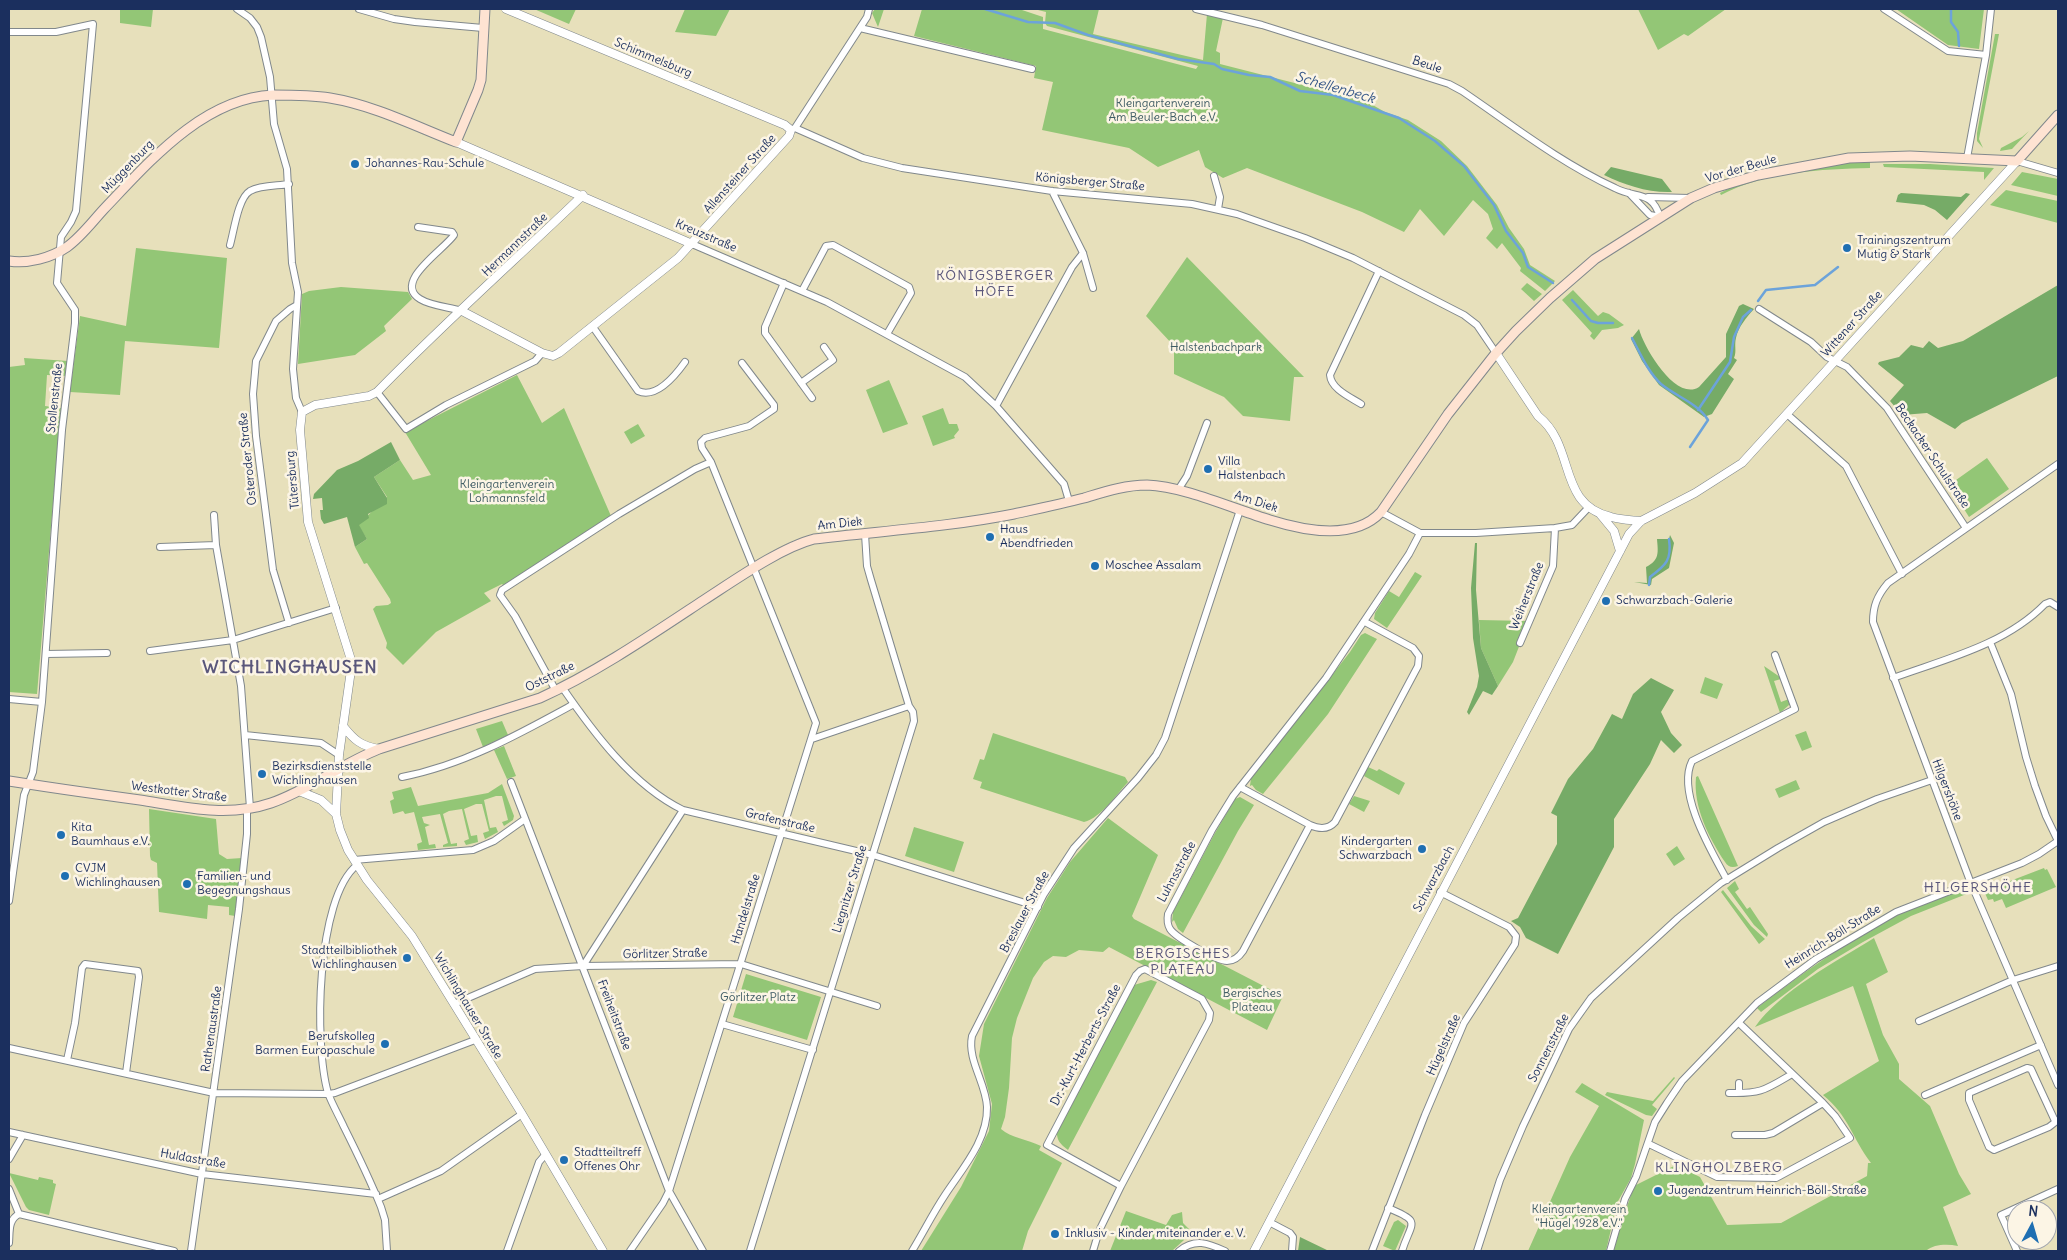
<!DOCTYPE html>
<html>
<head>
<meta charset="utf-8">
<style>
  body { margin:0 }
  #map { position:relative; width:2067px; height:1260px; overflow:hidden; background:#e7e0bb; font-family:Delius,sans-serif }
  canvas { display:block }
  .frame { position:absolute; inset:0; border:10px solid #1b2f5e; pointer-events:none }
  .north { position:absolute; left:2007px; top:1200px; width:50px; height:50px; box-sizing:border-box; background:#fcf5e5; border:1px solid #a2a6af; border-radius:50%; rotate:6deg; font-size:14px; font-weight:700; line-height:20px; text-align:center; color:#1b2f5e }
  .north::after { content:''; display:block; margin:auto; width:18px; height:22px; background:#1f6fb2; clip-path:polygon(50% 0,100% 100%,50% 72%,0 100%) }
</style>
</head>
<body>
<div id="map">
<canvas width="2067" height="1260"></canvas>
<div class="frame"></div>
<div class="north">N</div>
</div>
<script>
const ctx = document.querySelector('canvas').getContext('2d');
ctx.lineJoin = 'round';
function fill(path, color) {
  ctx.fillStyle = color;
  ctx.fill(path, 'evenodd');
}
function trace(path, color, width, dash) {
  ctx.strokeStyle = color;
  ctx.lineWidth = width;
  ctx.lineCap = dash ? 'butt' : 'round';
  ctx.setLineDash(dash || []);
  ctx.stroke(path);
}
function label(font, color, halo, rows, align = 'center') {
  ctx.font = font + ' Delius,sans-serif';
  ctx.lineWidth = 5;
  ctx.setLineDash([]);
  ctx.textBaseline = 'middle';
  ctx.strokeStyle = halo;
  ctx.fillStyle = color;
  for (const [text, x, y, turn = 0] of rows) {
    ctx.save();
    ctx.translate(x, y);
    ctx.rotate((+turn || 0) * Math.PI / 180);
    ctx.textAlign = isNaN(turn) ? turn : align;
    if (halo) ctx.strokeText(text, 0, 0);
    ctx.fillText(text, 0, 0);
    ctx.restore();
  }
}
const green = new Path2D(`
  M120 9H153L151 27 120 23Z
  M534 9H576L569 24Z
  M685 9H730L716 36 675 32Z
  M875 9H884L878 27 872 13Z
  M922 9H1019L1043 17V29L1196 69 1198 66 1047 26 1045 23 1046 12 1034 9H1099L1093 34 1203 60 1207 14 1223 18 1216 51 1220 53V64L1322 90 1355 95 1385 112 1408 120 1441 141 1467 166 1497 205 1509 228 1524 249 1530 265 1555 281 1545 291 1520 271 1521 268 1502 243 1497 249 1486 238 1493 229 1488 214 1473 200 1444 236 1420 209 1404 232 1362 212 1247 168 1223 178 1205 167 1199 150 1158 167 1129 148 1042 130 1053 82 1034 78 1036 66 914 36Z
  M1638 9H1726L1688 36 1684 34 1658 50Z
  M1896 9H1984L1979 49 1948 45Z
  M1995 34H1999L1979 139 1983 148 1977 141V133Z
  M2029 131 2012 149 2000 151 2001 148 2022 137Z
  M1870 162V168C1822 169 1764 172 1721 195L1720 193C1758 173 1827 163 1870 162Z
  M1883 164H1930L1994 168 1984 180V172L1884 167Z
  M2022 172 2058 179V196L2011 185Z
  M2006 190 2058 201V223L1990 205Z
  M136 248 227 258 219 348 125 341 120 395 70 392 80 316 126 326Z
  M1187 257 1304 377H1294L1290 421 1243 416 1224 397 1174 374V346L1146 316Z
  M1527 283 1542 294 1534 301 1521 289Z
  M341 287 408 292 412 299 384 326 386 331 355 355 298 364 302 294 309 291Z
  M1573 290 1598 316 1603 312 1609 314 1624 325 1618 328 1602 330 1594 340 1590 336 1592 333 1562 300Z
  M24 358 68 361 67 376 47 375 45 406 61 408 37 694 9 692V367L25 365Z
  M517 375 542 423 564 408 611 516 504 586 502 584 484 593 491 601 436 632 403 665 386 648 387 643 373 609 376 606 388 605 391 603 390 599 367 563 364 564 355 547 367 539 358 525 387 497 374 477 400 460 413 480 431 475 405 432Z
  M889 380 908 424 883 433 866 390Z
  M943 408 949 424H957L959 430 954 436 955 438 933 446 922 416Z
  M638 424 645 436 631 444 624 432Z
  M1987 458 2009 489 1969 517 1949 485Z
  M1415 572 1422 576 1387 628 1374 619 1375 613 1389 591 1399 597Z
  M1479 620 1529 621 1513 662 1498 686 1481 648Z
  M1365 633 1377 639 1328 714 1263 794 1256 790 1252 785 1250 786 1251 778 1350 652 1361 635Z
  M1764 666 1780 677 1781 679 1774 681 1781 702 1789 699V705L1780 713Z
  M1705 677 1723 684 1717 699 1700 693Z
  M502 721 508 735 483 747 476 729Z
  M1806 731 1812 747 1802 751 1795 735Z
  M993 733 1125 777 1128 782C1115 796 1102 817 1084 822L980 788 982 782 973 779 980 759 984 760Z
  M504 746 516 776 507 779 494 750Z
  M1368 767 1377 771 1379 769 1405 783 1399 795 1364 776Z
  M1698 776 1738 866C1732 868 1728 867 1725 862 1709 838 1693 807 1696 777Z
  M1796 780 1800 789 1779 798 1775 789Z
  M502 784 514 816 513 820 504 826 502 822 508 820 502 796H496L484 800 490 828 496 827 498 832 485 839 483 833 489 831 482 804H476L464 809 471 836 477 835 478 842 466 845 464 841 469 839 462 809 449 811 443 814 451 844 457 843V846L443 847V845L448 843 440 814 422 817 424 823 430 825 425 827 429 845 435 844 436 848 418 850 417 844 422 842 414 812 405 814 403 811 393 814 390 801 394 799 392 792 411 787 418 806 488 793Z
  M1354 796 1370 801 1364 812 1349 804Z
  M1240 797 1254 805 1238 831 1183 933 1178 929 1174 920 1172 922 1173 912 1215 833 1235 799Z
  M149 809 216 819 219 854 227 859 242 858 235 916 229 915V907L208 905 207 919 159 912 157 863 151 860 150 856Z
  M1108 818 1158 855 1132 916 1134 919 1283 996 1267 1030 1109 947 1103 952 1079 950 1066 957 1053 956 1044 962 1033 978 1017 1018 1012 1038 1009 1088 1005 1117 1001 1129C1011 1138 1027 1139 1041 1146L1039 1150 1062 1163 1028 1231 1022 1251H921L961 1187 989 1131 992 1104 979 1056 984 1024 1047 898 1070 862Z
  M914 827 964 842 954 872 905 856Z
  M1677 846 1685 859 1674 866 1666 854Z
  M2044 868 2045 870 2047 869 2056 887 2006 908 2002 899 1994 902 1993 899 1988 900 1984 891Z
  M1735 881 1739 889 1735 892 1747 909 1750 907 1768 934 1767 937 1754 925 1727 888Z
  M1723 890 1751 926 1765 939 1759 944 1721 892Z
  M1960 890 1969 893 1911 916 1863 942 1818 969 1761 1012 1757 1008C1801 974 1846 942 1895 916 1916 906 1938 899 1960 890Z
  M1874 938 1888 972 1866 984 1883 1035 1899 1064V1079L1930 1106 1959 1174 1971 1194 1943 1207 1958 1246C1947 1244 1934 1244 1926 1251H1612L1634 1186 1676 1165 1700 1177 1727 1225 1781 1223 1867 1176 1868 1163H1871C1852 1138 1849 1116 1823 1095L1879 1061 1853 986 1755 1027C1780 991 1837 961 1874 938Z
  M746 974 821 997 807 1040 733 1017Z
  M1151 980 1157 982 1068 1150C1060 1144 1056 1140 1057 1129L1134 985Z
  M1674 1077 1675 1078 1652 1105 1657 1109 1652 1116 1646 1115 1605 1095 1607 1092 1653 1101Z
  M1582 1083 1644 1120 1635 1164 1631 1178 1617 1203 1606 1251H1528L1570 1157 1599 1106 1575 1092Z
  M9 1173 38 1180 39 1177 53 1180V1183L56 1184 49 1215 29 1210 26 1207Z
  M1126 1211 1166 1225 1172 1215 1182 1212 1183 1223 1189 1229 1184 1240 1172 1251H1110Z
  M1398 1220 1406 1226 1395 1251 1383 1246 1394 1222Z`);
const forest = new Path2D(`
  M1611 167 1662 179 1672 192C1648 193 1625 185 1604 175Z
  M1901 193 1961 197 1966 193 1970 194 1947 220 1935 210 1924 205 1896 202 1898 195Z
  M2058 285V376L1962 423 1955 429 1927 413 1902 415 1890 401 1904 385 1878 364 1879 362 1899 357 1911 345 1923 348 1929 341 1938 348 1963 341Z
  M1743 304 1754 309C1747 317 1738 327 1736 338 1734 346 1737 351 1734 358L1737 360 1728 374 1734 379 1712 414 1704 417 1659 385 1642 361 1631 339 1639 329C1644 348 1676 402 1699 387L1726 357V334L1739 306Z
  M391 442 400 460 374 477 387 498V504L368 514 369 518 359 525 367 539 355 547 347 517 324 524 321 519 320 510H323L322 498 313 499 314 494 337 470 358 461Z
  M1670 535 1674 543 1669 568 1652 579 1651 585 1634 582 1647 583 1646 567C1660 560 1658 552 1657 539H1669Z
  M1475 543H1477L1476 590 1481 648 1498 686 1492 695 1483 691 1469 715 1467 712 1477 687 1479 676 1473 638 1471 588Z
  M1651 678 1674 690 1661 712 1671 733 1682 745 1674 753 1661 740 1650 764 1614 819V847L1558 954 1526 938 1520 927 1511 921 1518 918 1557 844V816L1551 813 1568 779 1593 749 1612 714 1622 719 1633 694Z
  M1300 1237 1329 1251H1298Z`);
const stream = new Path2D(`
  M985 9 1028 22 1055 23 1088 35 1178 59 1214 64 1222 69 1249 75 1270 77 1300 91 1333 95 1399 118 1435 141 1464 166 1494 205 1506 231 1523 253 1528 267 1553 283
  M1951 9V22L1958 32 1959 46
  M1572 300 1591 321 1598 323H1613
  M1758 301 1766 290 1815 285 1838 267
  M1632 338C1640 353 1648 372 1661 384 1675 396 1698 403 1708 420L1690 447
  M1698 410 1730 362 1734 337 1743 317 1751 310
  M1649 585 1650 577C1666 565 1672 560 1669 539`);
const minor = new Path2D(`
  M237 9 250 18 257 27 261 37 270 77 274 124 287 169 292 263 298 292 293 369 296 398 302 412
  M359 9 394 19 415 22 483 28
  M1196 9 1262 25 1449 84 1462 91C1512 125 1561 163 1615 188 1636 199 1652 190 1660 217L1650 215 1629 193
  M1884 9 1948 51 1986 55
  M860 28 1032 69
  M9 32H56L93 24 76 211 71 222 61 237 57 283 75 310V323L62 430 42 702 33 772 24 795 9 901
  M795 128 863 158 902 168 1052 191 1192 204 1237 214 1305 238 1353 258 1464 315 1477 325 1496 353
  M792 129 795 128 867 17 869 9
  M1967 158 1986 55 1991 9
  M2017 161 2058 173
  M1214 176 1220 197 1218 209
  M1052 191 1083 253 1093 288
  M1648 197 1690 198
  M418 227 452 232 454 235C445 249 392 282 420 299 431 306 449 307 462 311
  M692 244 827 302 965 377 996 406 1064 484 1069 501
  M230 245C234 231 238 198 250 191 261 185 277 186 289 184
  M784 283 765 327V333L812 398
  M802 291 826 246 833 245 909 287 911 293 887 334
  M1759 309 1811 342 1827 357 1847 367 1887 408 1966 528
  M593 327 638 391C656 399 675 376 685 362
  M801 383 833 360 824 347
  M377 392 406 429 446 405 535 361 542 353
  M1361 404C1350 397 1331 389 1330 375L1379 271
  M996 406 1072 267 1083 253
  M1788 415 1846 466 1902 574
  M2058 464 1888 583C1877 596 1873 606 1873 622L1970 881 2058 1085
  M1178 490 1187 476 1207 423
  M214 515 216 545 241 686 250 808
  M1420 533H1476L1555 528
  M160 547 216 545
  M1365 622 1413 648 1419 656 1418 666 1335 822C1328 830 1319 829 1310 825L1243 951C1239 957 1234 961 1227 961 1217 961 1176 938 1170 929 1167 924 1167 920 1168 914L1212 830 1233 796 1326 678 1409 554 1420 533 1381 512
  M289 623 273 570 256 436 253 394 256 361 276 321 290 309 297 305
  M1990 642 2011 694 2026 757 2035 786 2046 816 2058 841
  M1520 643 1553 566 1555 528 1572 525 1589 507
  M150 651 233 640 336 608
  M46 654 107 653
  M1893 678C1945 659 2005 645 2045 604L2050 602 2058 607
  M562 687C593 732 632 785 683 810L873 855 1038 907
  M556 691 515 616 500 595 502 590 619 514 695 469 711 462
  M9 699 42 702
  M245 735 321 743 339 755
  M812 739 909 706
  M402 777C464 765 519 734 574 704
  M511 782 669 1191 703 1251
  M1240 787 1310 825
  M354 860 473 850 494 841 525 819
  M357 865C316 898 314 1045 328 1093 332 1104 339 1116 344 1127 357 1153 370 1180 381 1207L385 1220 387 1251
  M1727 880C1712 852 1676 793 1692 761L1795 709 1775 655
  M583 966 683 810
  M454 1004 535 969 583 966 741 964 877 1006
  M1919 1021 2013 980 2058 966
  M722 1024 813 1050
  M9 1048 214 1093 329 1094 335 1093 475 1040
  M67 1060 75 1023 82 968 85 964 138 971 139 977 126 1073
  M1729 1093C1761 1094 1765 1090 1792 1074
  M1739 1093V1083
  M1925 1095 2041 1045
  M2055 1121 2031 1069 2027 1068 1969 1093V1100L1989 1147 1994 1150 2049 1127 2058 1120
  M9 1132 202 1174 376 1194
  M1735 1135H1765L1773 1133 1823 1103
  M1649 1144 1717 1177 1776 1178 1850 1138 1835 1116 1823 1103 1739 1023
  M9 1159 23 1135
  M9 1189 19 1214C8 1220 10 1231 9 1243
  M378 1199 441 1171 522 1114
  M1388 1208C1423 1222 1411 1222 1402 1251
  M19 1214 174 1251
  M1269 1222 1290 1233 1293 1237 1292 1251
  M191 1251 239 909 247 834V809
  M507 1251 539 1162 545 1155
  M630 1251 663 1203 669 1191 816 723 711 462 702 448 701 442 705 438 749 426 774 409V405L742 363
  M750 1251 914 721 913 712 909 706 871 580 867 566 865 534
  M912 1251C923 1233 933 1213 945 1195 962 1169 988 1140 987 1107 986 1083 967 1060 972 1036L1044 894 1074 848 1138 778 1156 755 1165 738 1240 510
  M1093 1251 1099 1231 1121 1186 1209 1020 1210 1013 1202 999 1145 969 1140 971 1136 975 1047 1145 1121 1186
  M1179 1251C1195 1238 1208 1243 1225 1251
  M1372 1251 1425 1115 1464 1023 1515 944 1516 936 1509 927 1440 892
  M1477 1251 1500 1180 1523 1126 1569 1029 1591 998 1678 918 1721 883 1778 848 1824 822 1877 799 1932 780
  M1610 1251 1625 1199 1636 1177 1655 1122 1667 1103 1682 1081 1757 1003 1816 959 1896 912 2022 863 2039 854 2058 841
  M2017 1251 2001 1215 2058 1189`);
const tertiary = new Path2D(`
  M456 142 692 244
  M583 195C514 261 443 324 377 392L369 396 315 405 302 412 300 430 308 522 352 663 339 755 336 814 340 830 348 850 367 880 412 936 522 1114 603 1251
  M462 311 542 353 553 356 559 353 678 258 789 136 791 130 785 125 506 9
  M1496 353 1538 416C1577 447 1556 504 1611 517 1621 520 1631 520 1641 521
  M1600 514 1614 531 1620 551
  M343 726C354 740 361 746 379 749
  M299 791 321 800 336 814
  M1254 1251 1629 534 1641 521 1695 493 1742 463 2017 161`);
const secondary = new Path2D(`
  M9 261C28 264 51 258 67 247 81 237 92 222 104 209 149 162 203 98 273 95 292 95 312 95 330 98 373 105 415 126 456 142L478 90 481 80 485 9
  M9 781C52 788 96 794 140 800 184 807 227 818 271 803 309 790 341 764 379 749L540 698C597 672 651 635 704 600 735 580 780 548 814 539 881 531 948 527 1014 514 1037 509 1061 504 1084 498 1104 492 1125 485 1147 485 1183 486 1234 509 1270 520 1305 531 1354 541 1381 512L1448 414 1496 353 1516 331 1550 298 1595 259 1691 198 1714 188 1758 175 1849 158 1910 156 2017 161 2058 115`);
const markers = [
  [355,164,5,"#1f6fb2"],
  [1847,248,5,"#1f6fb2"],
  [1208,469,5,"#1f6fb2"],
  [990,537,5,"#1f6fb2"],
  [1095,566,5,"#1f6fb2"],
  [1606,601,5,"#1f6fb2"],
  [262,774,5,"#1f6fb2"],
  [61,835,5,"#1f6fb2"],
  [1422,849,5,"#1f6fb2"],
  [65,876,5,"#1f6fb2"],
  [187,884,5,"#1f6fb2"],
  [407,958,5,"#1f6fb2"],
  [385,1044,5,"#1f6fb2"],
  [564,1160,5,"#1f6fb2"],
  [1658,1191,5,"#1f6fb2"],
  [1055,1234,5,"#1f6fb2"]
];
const streetNames = [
  ["Schimmelsburg",653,58,23],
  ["Beule",1427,65,18],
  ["Müggenburg",128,167,-46],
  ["Vor der Beule",1741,169,-16],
  ["Allensteiner Straße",740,174,-48],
  ["Königsberger Straße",1090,182,5],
  ["Kreuzstraße",706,236,23],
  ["Hermannstraße",515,245,-44],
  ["Wittener Straße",1852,324,-48],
  ["Stollenstraße",55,398,-84],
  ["Beckacker Schulstraße",1932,456,56],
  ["Osteroder Straße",248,459,-96],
  ["Tütersburg",293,480,-95],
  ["Am Diek",1256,502,18],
  ["Am Diek",840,524,-6],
  ["Weiherstraße",1527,596,-68],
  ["Oststraße",550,677,-26],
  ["Hilgershöhe",1947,790,69],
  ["Westkotter Straße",179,792,7],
  ["Grafenstraße",780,821,13],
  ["Luhnsstraße",1177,872,-62],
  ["Schwarzbach",1434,879,-62],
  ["Liegnitzer Straße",850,889,-73],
  ["Handelstraße",746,909,-73],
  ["Breslauer Straße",1025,912,-62],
  ["Heinrich-Böll-Straße",1833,937,-32],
  ["Görlitzer Straße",665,954,-1],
  ["Wichlinghauser Straße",468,1006,59],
  ["Freiheitstraße",614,1015,69],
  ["Rathenaustraße",212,1029,-82],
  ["Dr.-Kurt-Herberts-Straße",1086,1045,-62],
  ["Hügelstraße",1444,1045,-66],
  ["Sonnenstraße",1549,1048,-63],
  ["Huldastraße",193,1159,10]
];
const parkNames = [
  ["Kleingartenverein",1163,104],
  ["Am Beuler-Bach e.V.",1163,118],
  ["Halstenbachpark",1216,348],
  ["Kleingartenverein",507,485],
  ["Lohmannsfeld",507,499],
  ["Bergisches",1252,994],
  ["Plateau",1252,1008],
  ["Görlitzer Platz",758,998],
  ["Kleingartenverein",1579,1210],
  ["\"Hügel 1928 e.V.\"",1579,1224]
];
const poiNames = [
  ["Johannes-Rau-Schule",365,164],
  ["Trainingszentrum",1857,241],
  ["Mutig & Stark",1857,255],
  ["Villa",1218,462],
  ["Halstenbach",1218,476],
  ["Haus",1000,530],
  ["Abendfrieden",1000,544],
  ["Moschee Assalam",1105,566],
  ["Schwarzbach-Galerie",1616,601],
  ["Bezirksdienststelle",272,767],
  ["Wichlinghausen",272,781],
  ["Kita",71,828],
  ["Baumhaus e.V.",71,842],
  ["Kindergarten",1412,842,"right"],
  ["Schwarzbach",1412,856,"right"],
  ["CVJM",75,869],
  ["Wichlinghausen",75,883],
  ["Familien- und",197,877],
  ["Begegnungshaus",197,891],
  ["Stadtteilbibliothek",397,951,"right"],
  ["Wichlinghausen",397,965,"right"],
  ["Berufskolleg",375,1037,"right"],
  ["Barmen Europaschule",375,1051,"right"],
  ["Stadtteiltreff",574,1153],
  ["Offenes Ohr",574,1167],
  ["Jugendzentrum Heinrich-Böll-Straße",1668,1191],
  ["Inklusiv - Kinder miteinander e. V.",1065,1234]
];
const waterNames = [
  ["Schellenbeck",1335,88,16]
];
const neighbourhoodNames = [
  ["KÖNIGSBERGER",995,276],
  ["HÖFE",995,292],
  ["HILGERSHÖHE",1978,888],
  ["BERGISCHES",1183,954],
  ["PLATEAU",1183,970],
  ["KLINGHOLZBERG",1719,1168]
];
const districtNames = [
  ["WICHLINGHAUSEN",290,668]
];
fill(green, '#93c676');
fill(forest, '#76ab67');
trace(stream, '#6ca3da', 2.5);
trace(minor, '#81888c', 8);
trace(tertiary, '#81888c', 9);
trace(secondary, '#81888c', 11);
trace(minor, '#fff', 6);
trace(tertiary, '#fff', 8);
trace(secondary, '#fee3d2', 9);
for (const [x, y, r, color] of markers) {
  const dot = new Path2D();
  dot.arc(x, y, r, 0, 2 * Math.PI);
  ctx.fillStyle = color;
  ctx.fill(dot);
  trace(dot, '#fcf5e5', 2);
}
label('12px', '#1b2f5e', '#fcf5e5', streetNames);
label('12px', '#3f5c65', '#fcf5e5', parkNames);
label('12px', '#1b2f5e', '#fcf5e5', poiNames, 'left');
label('italic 14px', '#375889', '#fcf5e5', waterNames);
ctx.letterSpacing = '1px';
label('14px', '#5a577b', '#fcf5e5', neighbourhoodNames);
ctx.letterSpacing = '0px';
ctx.letterSpacing = '1px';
label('bold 18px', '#5a577b', '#fcf5e5', districtNames);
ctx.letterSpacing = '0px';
</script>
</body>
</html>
